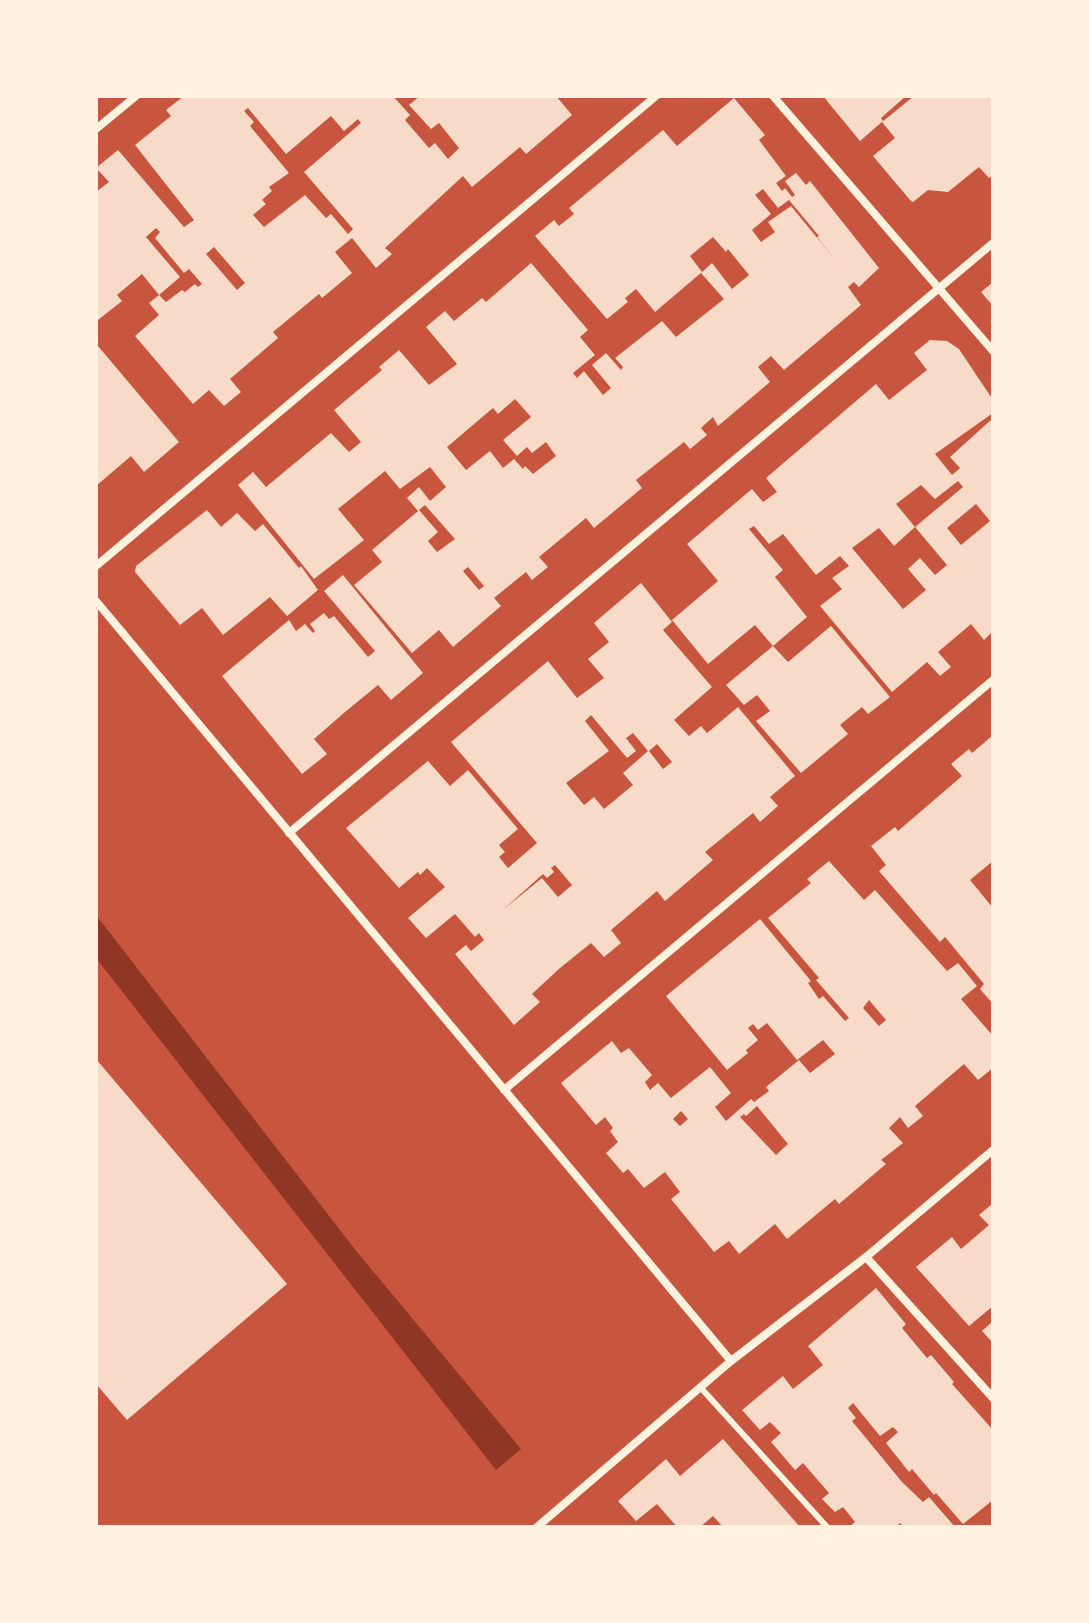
<!DOCTYPE html>
<html>
<head>
<meta charset="utf-8">
<style>
  body { margin:0 }
  #map { position:relative; width:1089px; height:1623px; overflow:hidden; background:#c8553d; font-family:"Alegreya Sans",sans-serif }
  canvas { display:block }
  .frame { position:absolute; inset:0; border:98px solid #fff3e0; pointer-events:none }
</style>
</head>
<body>
<div id="map">
<canvas width="1089" height="1623"></canvas>
<div class="frame"></div>
</div>
<script>
const ctx = document.querySelector('canvas').getContext('2d');
ctx.lineJoin = 'round';
function fill(path, color) {
  ctx.fillStyle = color;
  ctx.fill(path, 'evenodd');
}
function trace(path, color, width, dash) {
  ctx.strokeStyle = color;
  ctx.lineWidth = width;
  ctx.lineCap = dash ? 'butt' : 'round';
  ctx.setLineDash(dash || []);
  ctx.stroke(path);
}
const water = new Path2D(`
  M96 915 357 1252 521 1449 496 1470 96 958Z`);
const building = new Path2D(`
  M184 96H393L410 115 405 120 429 148 435 143 448 159 459 148 439 123 431 129 409 105 420 96H556L572 115 526 154 520 147 472 187 463 176 385 248 392 254 376 268 352 238 335 252 352 273 322 298 319 294 273 332 278 338 230 379 241 392 224 406 209 390 193 404 135 336 159 315 149 303 159 295 166 302 182 290 185 292 195 284 198 287 202 284 189 269 184 273 155 238 160 232 156 228 146 237 180 277 159 295 142 274 117 295 122 301 98 320 96 318V192L109 182 96 168 118 150 184 227 194 220 135 145 171 116 166 110ZM248 108 286 154 331 116 344 131 358 119 361 123 304 172 353 229 348 234 331 214 326 218 305 195 264 227 253 215 266 204 262 200 272 191 269 187 289 173 250 126 254 122 244 111ZM214 247 245 283 237 290 206 254Z
  M823 96H906L881 118 883 121 860 141Z
  M914 96H993V175L989 178 979 167 948 192 928 190 913 202 910 200 873 156 895 138 882 122Z
  M734 98 765 135 759 140 786 176 776 183 782 191 785 188 792 197 795 195 785 181 796 173 806 185 810 181 879 268 859 287 854 282 848 287 861 305 784 370 771 356 758 367 770 382 718 426 713 417 701 428 707 435 690 449 684 442 636 480 642 488 594 528 586 518 539 557 548 567 532 580 526 572 494 598 501 606 453 647 439 630 412 653 354 585 382 562 372 550 418 511 407 498 419 487 430 501 446 487 430 467 400 489 385 471 338 509 364 540 314 579 238 485 253 472 266 487 331 433 349 452 361 442 334 410 382 370 379 367 399 350 429 385 457 364 426 327 445 311 454 321 482 298 486 302 531 263 588 330 580 337 595 355 573 373 577 378 584 371 603 395 611 388 592 365 606 353 621 370 623 367 615 358 662 321 676 337 724 299 701 273 712 263 732 289 749 275 728 249 726 252 713 237 690 256 702 272 655 312 636 289 625 298 628 302 607 319 535 236 554 220 559 226 574 214 569 208 663 130 677 146ZM763 189 778 208 789 200 819 236 817 237 837 262 791 206 768 222 775 232 761 242 752 230 771 214 755 195ZM515 399 531 417 503 440 517 456 527 447 532 453 546 442 556 456 533 474 525 466 523 469 514 459 503 468 490 451 466 470 447 447 493 408 498 414ZM425 505 455 539 437 552 428 541 438 532 419 510ZM468 567 484 586 479 590 463 571Z
  M993 282V306L981 292Z
  M930 340 947 341 959 349 993 400V413L935 454 952 475 960 468 950 457 993 418V631L984 640 971 624 938 652 951 667 940 676 927 662 892 692 820 606 842 589 832 578 849 566 840 556 816 575 783 534 769 544 754 526 749 529 783 570 775 577 807 617 773 646 755 625 708 664 672 620 718 581 687 544 752 489 763 502 777 492 766 478 876 384 889 400 927 370 914 353ZM958 481 963 487 915 527 947 565 935 575 920 558 908 569 926 590 903 609 852 548 879 528 894 546 915 527 896 504 921 485 935 499ZM976 504 990 521 961 545 947 528Z
  M98 346 179 442 144 472 131 456 96 486Z
  M207 510 221 527 237 513 255 531 263 524 299 568 301 566 318 590 287 616 270 597 223 635 202 608 180 625 135 572 136 566Z
  M343 575 423 673 391 700 378 685 345 712 314 739 327 754 302 774 222 676 289 620 296 631 305 624 313 633 315 631 310 624 324 613 329 619 334 616 368 657 375 651 324 591Z
  M641 583 672 622 663 630 712 687 674 720 689 736 701 726 707 733 738 707 795 776 770 797 778 806 760 822 753 813 705 852 713 860 665 901 657 891 611 930 621 943 604 957 591 943 560 968 532 994 540 1002 514 1025 455 954 466 945 471 951 484 940 479 933 475 937 455 914 426 938 408 918 445 887 427 868 420 875 418 872 399 888 346 828 428 761 450 786 468 770 518 829 499 845 505 852 499 857 508 868 537 843 451 742 548 661 577 698 604 678 588 659 609 642 594 623ZM591 715 627 758 636 751 626 738 633 733 648 751 623 773 633 785 604 809 594 797 584 805 566 783 609 751 585 721ZM657 744 672 762 663 769 649 751ZM555 865 572 885 558 897 542 878 504 909 543 874 547 878 554 872 551 868Z
  M831 626 890 697 868 714 862 707 840 725 848 734 801 773 756 721 770 711 757 695 744 705 726 685 773 646 788 662Z
  M993 735V861L970 880 993 908V1004L980 989 984 984 945 937 940 942 879 871 886 865 871 846 895 827 898 831 962 776 951 764 969 749 972 753Z
  M829 861 864 900 875 890 947 971 958 963 977 986 961 999 993 1036V1068L978 1080 964 1064 915 1106 923 1116 908 1128 900 1117 889 1128 903 1143 881 1160 886 1164 839 1204 835 1199 787 1239 775 1224 739 1254 729 1241 714 1252 671 1199 680 1192 665 1172 644 1188 628 1169 623 1173 606 1153 618 1142 610 1131 613 1128 605 1117 596 1125 561 1083 612 1041 621 1053 629 1048 652 1075 645 1082 650 1090 658 1083 671 1098 710 1067 731 1093 715 1107 726 1121 751 1099 754 1102 769 1091 766 1087 799 1060 810 1073 835 1054 823 1040 797 1060 767 1023 758 1030 753 1024 748 1028 758 1040 746 1050 748 1053 727 1070 666 996 760 919 811 981 808 983 819 999 823 996 845 1021 849 1018 816 980 819 978 768 918 811 883 807 879ZM869 1000 886 1020 879 1026 863 1008ZM757 1106 788 1144 776 1155 740 1117 744 1114 746 1116ZM681 1111 688 1119 680 1126 673 1119Z
  M96 1059 287 1284 127 1420 96 1384Z
  M993 1203V1306L969 1326 916 1267 952 1237 961 1249 989 1225 979 1215Z
  M876 1288 906 1324 902 1328 927 1358 931 1355 954 1382 952 1384 993 1430V1500L963 1524 936 1493 934 1495 912 1469 909 1472 886 1443 898 1432 893 1427 880 1436 853 1403 848 1408 856 1418 852 1421 902 1482 923 1502 929 1497 955 1527H903L900 1523 896 1527H849L855 1522 843 1507 835 1512 822 1499 829 1493 803 1463 795 1470 771 1442 781 1433 770 1422 760 1430 742 1410 783 1376 793 1389 823 1365 808 1346Z
  M993 1321V1343L982 1331Z
  M723 1439 800 1527H723L713 1516 700 1527H677L657 1504 636 1521 618 1501 666 1459 680 1476Z`);
const service = new Path2D(`
  M701 1388 827 1527`);
const minor = new Path2D(`
  M773 96 993 351
  M96 129 136 96
  M96 566 656 96
  M96 601 731 1361
  M289 833 993 243
  M504 1090 993 680
  M866 1257 993 1398
  M537 1527 731 1361 866 1257 993 1150`);
fill(water, '#8f3625');
fill(building, '#f7dbc8');
trace(service, '#fff3e0', 6);
trace(minor, '#fff3e0', 8);
</script>
</body>
</html>
